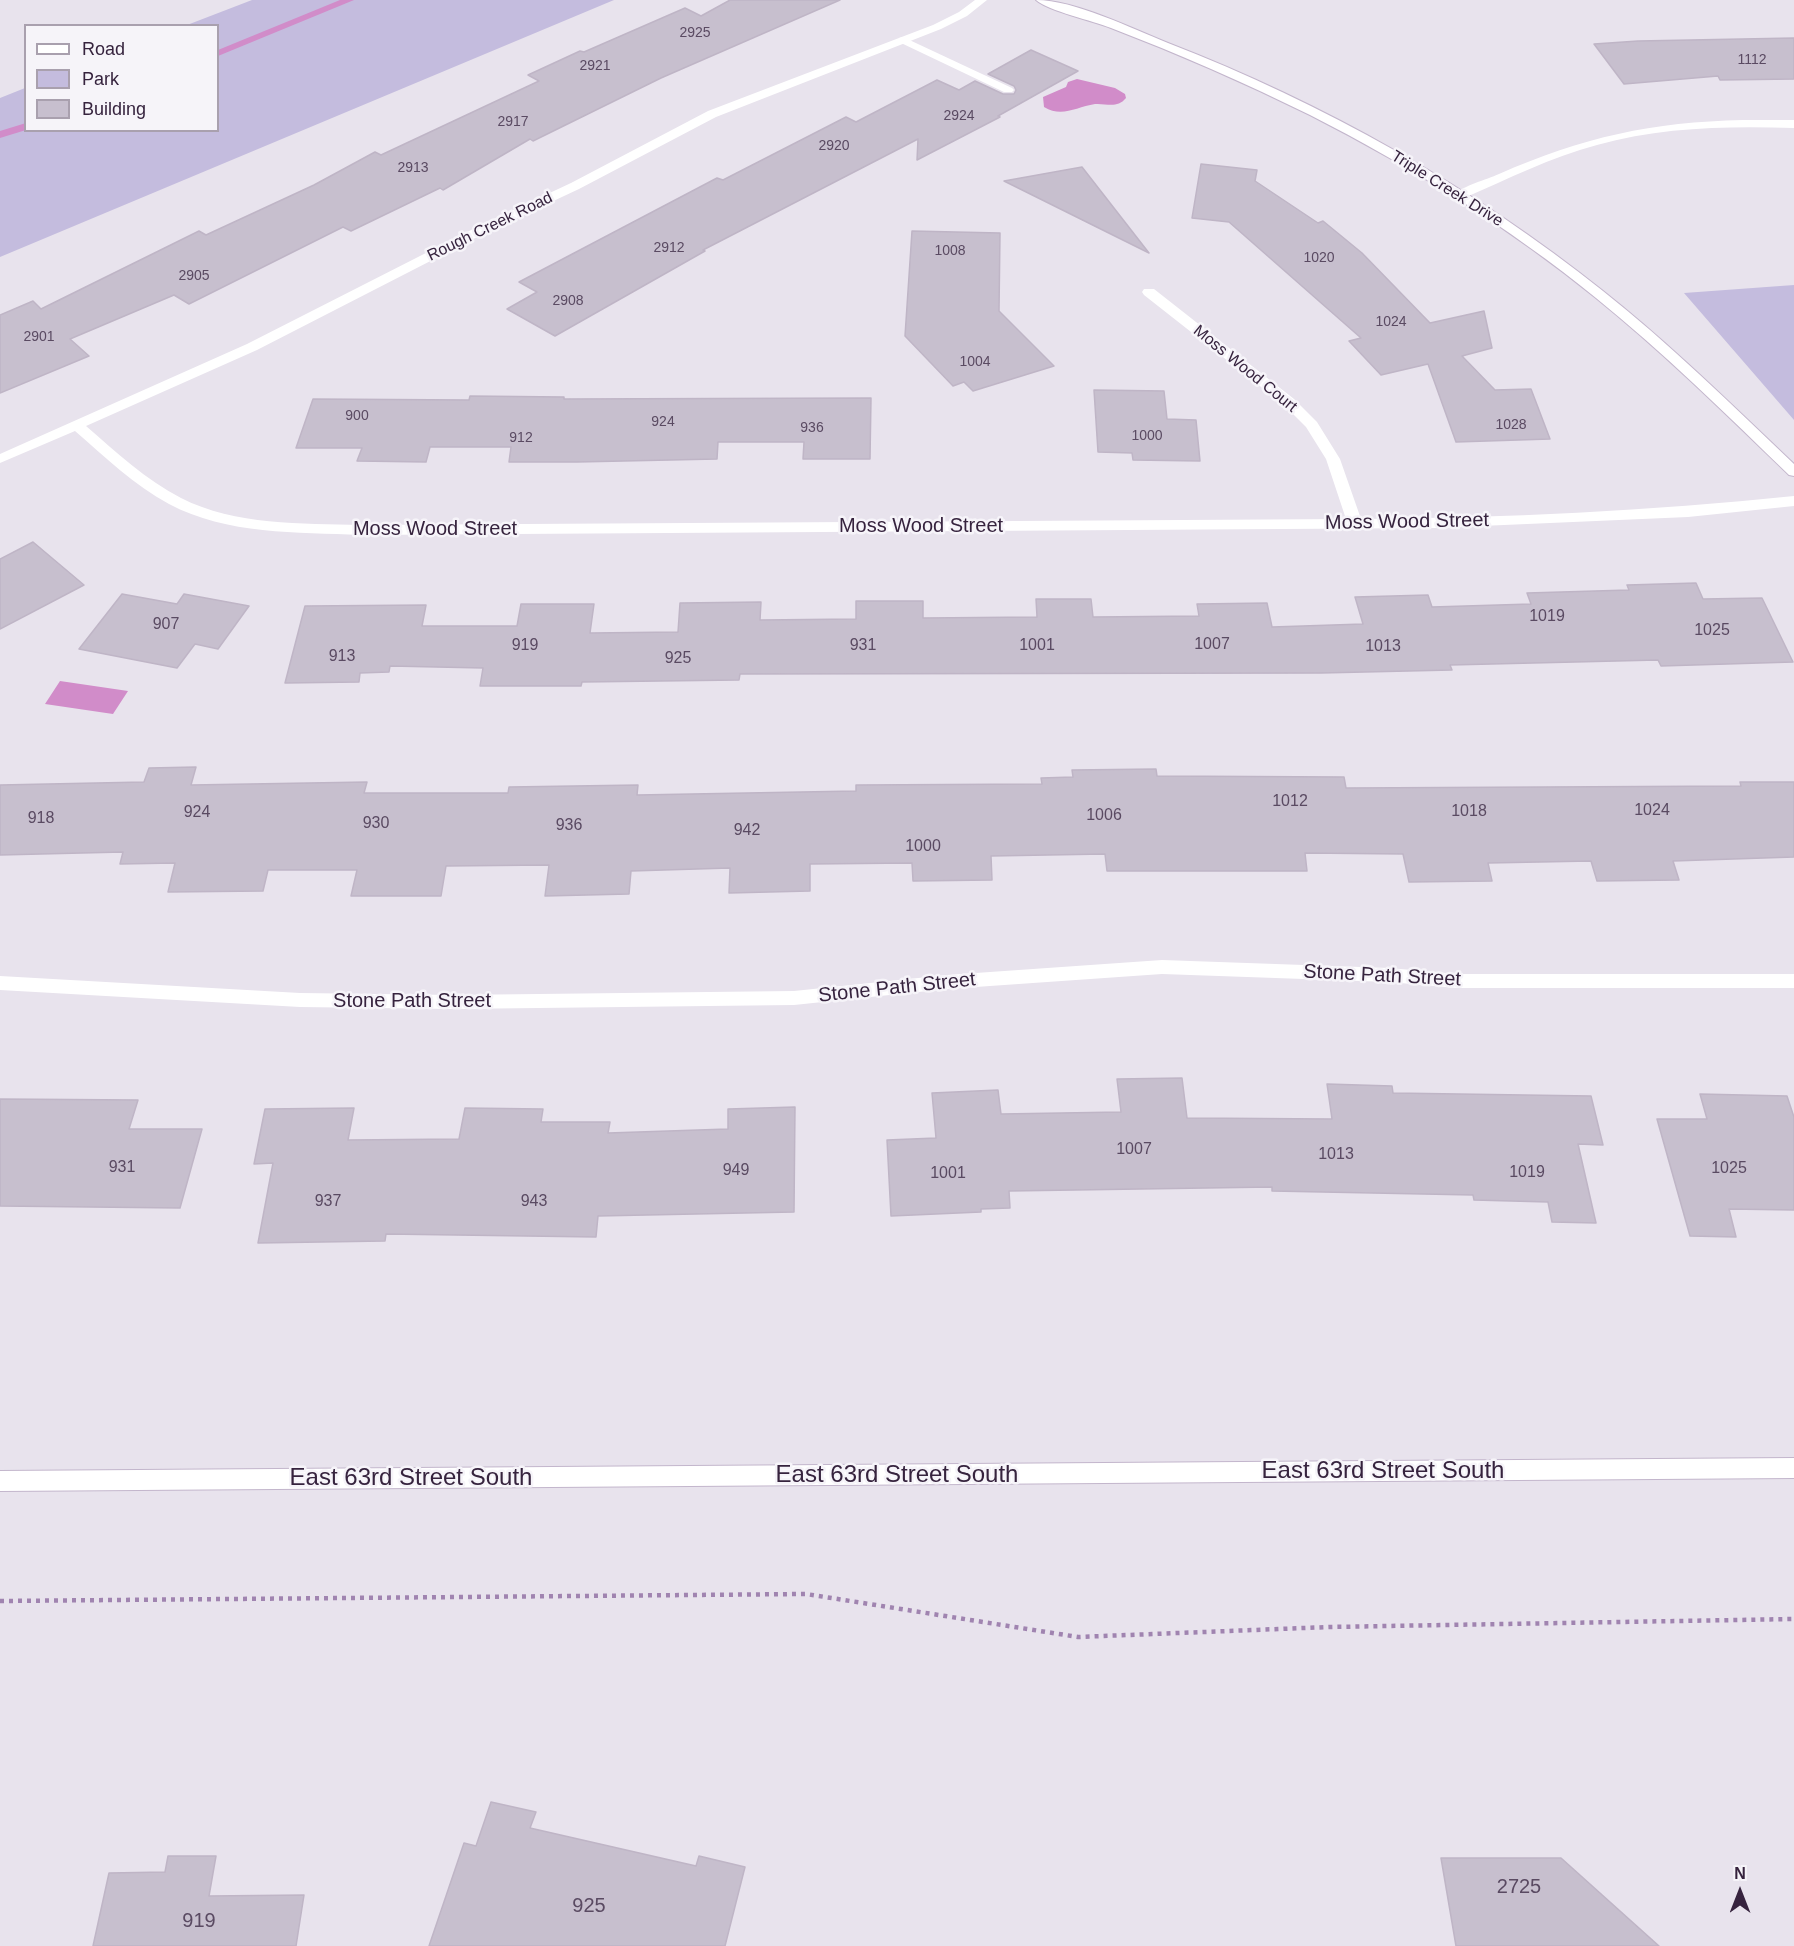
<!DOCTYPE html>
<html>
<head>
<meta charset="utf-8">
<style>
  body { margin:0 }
  #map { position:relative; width:1794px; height:1946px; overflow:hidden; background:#e8e3ed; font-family:Arial,sans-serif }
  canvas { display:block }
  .legend { position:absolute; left:24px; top:24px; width:195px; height:108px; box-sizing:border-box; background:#f6f4f9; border:2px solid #a9a0ae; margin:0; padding:8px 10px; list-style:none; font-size:18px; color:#36233e }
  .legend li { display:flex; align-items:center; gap:12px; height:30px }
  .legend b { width:30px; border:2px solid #a9a0ae }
  .north { position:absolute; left:1710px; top:1862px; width:60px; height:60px; -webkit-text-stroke:4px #f6f4f9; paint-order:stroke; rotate:0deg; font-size:16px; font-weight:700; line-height:24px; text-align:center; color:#36233e }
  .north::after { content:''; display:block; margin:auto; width:21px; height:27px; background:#36233e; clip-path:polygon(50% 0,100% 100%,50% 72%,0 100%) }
</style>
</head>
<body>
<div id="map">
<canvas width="1794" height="1946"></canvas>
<ul class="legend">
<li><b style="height:8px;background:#fff"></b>Road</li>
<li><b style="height:16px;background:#c4bcde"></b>Park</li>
<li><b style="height:16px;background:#c7bfce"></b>Building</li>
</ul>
<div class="north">N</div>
</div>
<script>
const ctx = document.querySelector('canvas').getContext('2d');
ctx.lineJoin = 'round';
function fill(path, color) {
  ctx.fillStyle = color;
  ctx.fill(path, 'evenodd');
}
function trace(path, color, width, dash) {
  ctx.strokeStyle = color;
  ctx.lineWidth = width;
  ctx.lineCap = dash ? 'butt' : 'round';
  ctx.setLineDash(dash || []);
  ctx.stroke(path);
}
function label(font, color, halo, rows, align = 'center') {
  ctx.font = font + ' Arial,sans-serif';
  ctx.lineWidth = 5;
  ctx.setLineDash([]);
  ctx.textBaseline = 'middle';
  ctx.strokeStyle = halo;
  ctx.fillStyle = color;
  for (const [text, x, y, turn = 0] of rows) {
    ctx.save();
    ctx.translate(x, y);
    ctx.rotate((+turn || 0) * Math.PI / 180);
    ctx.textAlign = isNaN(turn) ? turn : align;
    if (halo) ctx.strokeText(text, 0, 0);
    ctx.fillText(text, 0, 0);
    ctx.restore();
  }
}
const green = new Path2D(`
  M252 0H614L0 257V98L25 88 26 130H218V26L187 25Z
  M1794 285V420L1684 293Z`);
const water = new Path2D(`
  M1077 79 1115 88 1125 94 1126 98C1117 109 1106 103 1095 104 1076 107 1062 118 1044 107L1043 97 1066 87 1068 82Z
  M60 681 128 691 113 714 45 704Z`);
const stream = new Path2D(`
  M340 0H354L218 56V50Z
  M26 123V130L0 138V131Z`);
const building = new Path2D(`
  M730 0H840L661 78 533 141 530 139 443 190 440 188 351 231 343 227 189 304 174 295 70 339 89 356 0 393V315L33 301 41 309 199 231 206 235 314 185 375 152 381 155 539 81 528 75 580 51 584 52 685 8 701 16Z
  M1794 38V79L1720 80 1718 76 1624 84 1594 44 1638 41Z
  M1031 50 1078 71 998 116 1000 117 917 160 918 139 703 250 705 251 555 336 507 309 537 292 519 282 717 178 723 180 846 117 856 122 937 80 959 90 975 81 1003 94H1014L1016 90 1014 86 988 74Z
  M1201 164 1257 170 1255 181 1318 223 1323 221 1362 253 1430 323 1484 311 1492 348 1462 356 1495 390 1531 389 1550 439 1456 442 1428 364 1381 375 1349 341 1361 338 1229 222 1192 218Z
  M1082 167 1149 253 1004 181Z
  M912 231 1000 233 999 311 1054 366 973 391 964 382 953 386 905 336Z
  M1094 390 1164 391 1167 419 1196 420 1200 461 1133 460 1132 453 1098 452Z
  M470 396 564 397V399L871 398 870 459H803L804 442H718L717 459 577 462H509L511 447H430L426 462 357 461 362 448H296L313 399 469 400Z
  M33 542 84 585 0 629V559Z
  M1696 583 1703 599 1762 598 1793 662 1661 666 1658 660 1450 665 1452 670 1321 673 740 674 739 680 582 682 581 686H480L483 668 390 666 389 672 360 673 359 682 285 683 305 606 426 605 422 626H517L521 604H594L590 633 678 632 680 603 761 602 760 620 856 619V601H923V618L1037 617 1036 599H1091L1093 617 1199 616 1197 604 1267 603 1272 627 1363 624 1355 597 1428 595 1432 607 1531 604 1527 593 1629 590 1627 585Z
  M122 594 177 604 184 594 249 606 218 649 195 644 177 668 79 649Z
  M196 767 191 785 367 782 364 793H508L509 787 638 785 637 795 856 791V785L1042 784 1041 778 1073 777 1072 770 1156 769 1157 776 1344 777 1346 788 1741 786 1740 782H1794V857L1673 861 1679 880 1597 881 1591 861 1488 863 1492 881 1409 882 1403 854 1305 853 1307 871H1107L1105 854 991 856 992 880 913 881 912 863 810 864V891L729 893 730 868 631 871 629 894 545 896 549 865 446 866 441 896H351L357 870H268L263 891 168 892 175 863 120 864 123 852 0 855V785L144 782 149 768Z
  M1182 1078 1187 1118 1332 1119 1327 1084 1392 1086 1393 1093 1591 1096 1603 1145 1578 1144 1596 1223 1552 1222 1548 1202 1474 1200 1473 1195 1272 1191V1187L1009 1191 1010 1208 981 1209V1212L891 1216 887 1140 936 1138 932 1093 998 1090 1001 1114 1121 1112 1117 1079Z
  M1700 1094 1787 1096 1794 1117V1210L1729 1209 1736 1237 1690 1236 1657 1119H1707Z
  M0 1099 138 1100 129 1129H202L180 1208 0 1206Z
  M795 1107 794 1212 598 1216 596 1237 386 1234 385 1241 258 1243 273 1163 254 1164 265 1109 354 1108 348 1140 459 1139 465 1108 543 1109 541 1122H610L608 1133 728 1129V1109Z
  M491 1802 536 1812 530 1828 696 1866 699 1856 745 1867 725 1946H429L464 1843 476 1846Z
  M168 1856H216L209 1896 304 1895 296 1946H93L109 1873 165 1872Z
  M1441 1858H1561L1659 1946H1456Z`);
const path = new Path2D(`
  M0 1601 806 1594 1078 1637 1329 1627 1794 1619`);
const lane = new Path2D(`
  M903 37 1012 88 1014 90 1012 92H1004L899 42V38Z`);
const street = new Path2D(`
  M975 0H987L967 16 941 29 716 117 579 189 485 233 257 350 86 426C116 452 146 480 181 498 236 526 301 523 361 525L1346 519 1326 459 1306 427 1284 405 1144 295 1142 292 1144 289H1154L1294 399 1317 422 1340 459 1361 519C1505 518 1650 511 1794 496V506L1688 517 1435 528 361 535C297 532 227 535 169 504 134 485 105 457 75 431L0 463V454L247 344 477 227 571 183 708 111 933 25 959 12Z
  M1743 120H1794V128C1728 126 1661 127 1597 145 1551 157 1508 179 1464 198H1456L1454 195C1464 185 1486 180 1499 174 1583 137 1652 122 1743 120Z
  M1162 960 1389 968 1457 974H1794V988H1457L1389 982 1162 974 947 989 794 1005 453 1009 300 1007 0 990V976L300 993 453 995 794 991 947 975Z`);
const secondary = new Path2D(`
  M1036 0C1074 0 1131 28 1168 43 1323 103 1473 187 1603 291 1670 344 1732 405 1794 464V476L1789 475C1726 414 1664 353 1596 298 1509 227 1410 166 1310 115 1245 83 1179 54 1111 28 1094 21 1048 11 1036 0Z
  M1794 1458V1478L0 1491V1471Z`);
const farNumbernames = [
  ["2925",695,33],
  ["1112",1752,60],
  ["2921",595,66],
  ["2924",959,116],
  ["2917",513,122],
  ["2920",834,146],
  ["2913",413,168],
  ["2912",669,248],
  ["1008",950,251],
  ["1020",1319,258],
  ["2905",194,276],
  ["2908",568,301],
  ["1024",1391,322],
  ["2901",39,337],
  ["1004",975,362],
  ["900",357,416],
  ["924",663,422],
  ["1028",1511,425],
  ["936",812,428],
  ["1000",1147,436],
  ["912",521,438]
];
const farStreetnames = [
  ["Triple Creek Drive",1447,189,32],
  ["Rough Creek Road",490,227,-26],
  ["Moss Wood Court",1245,369,39]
];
const numberNames = [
  ["1019",1547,617],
  ["907",166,625],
  ["1025",1712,631],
  ["1007",1212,645],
  ["919",525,646],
  ["931",863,646],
  ["1001",1037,646],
  ["1013",1383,647],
  ["913",342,657],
  ["925",678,659],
  ["1012",1290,802],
  ["1024",1652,811],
  ["1018",1469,812],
  ["924",197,813],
  ["1006",1104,816],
  ["918",41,819],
  ["930",376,824],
  ["936",569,826],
  ["942",747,831],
  ["1000",923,847],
  ["1007",1134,1150],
  ["1013",1336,1155],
  ["931",122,1168],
  ["1025",1729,1169],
  ["949",736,1171],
  ["1019",1527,1173],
  ["1001",948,1174],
  ["937",328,1202],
  ["943",534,1202]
];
const streetNames = [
  ["Moss Wood Street",1407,522,-1],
  ["Moss Wood Street",921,526],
  ["Moss Wood Street",435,529],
  ["Stone Path Street",1382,976,3],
  ["Stone Path Street",897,988,-6],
  ["Stone Path Street",412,1001]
];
const nearNumbernames = [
  ["2725",1519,1887],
  ["925",589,1906],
  ["919",199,1921]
];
const nearStreetnames = [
  ["East 63rd Street South",1383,1471],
  ["East 63rd Street South",897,1475],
  ["East 63rd Street South",411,1478]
];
fill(green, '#c4bcde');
fill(water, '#d18cc9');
fill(stream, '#d18cc9');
fill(building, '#c7bfce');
trace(building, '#bfb5c6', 1.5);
trace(secondary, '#c3b6cc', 2);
trace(path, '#a084b0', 4.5, [4, 5]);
fill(lane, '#fff');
fill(street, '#fff');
fill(secondary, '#fff');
label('14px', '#5a4a62', null, farNumbernames);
label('16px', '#36233e', '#f6f4f9', farStreetnames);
label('16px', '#5a4a62', null, numberNames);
label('20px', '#36233e', '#f6f4f9', streetNames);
label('20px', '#5a4a62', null, nearNumbernames);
label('24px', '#36233e', '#f6f4f9', nearStreetnames);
</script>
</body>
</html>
